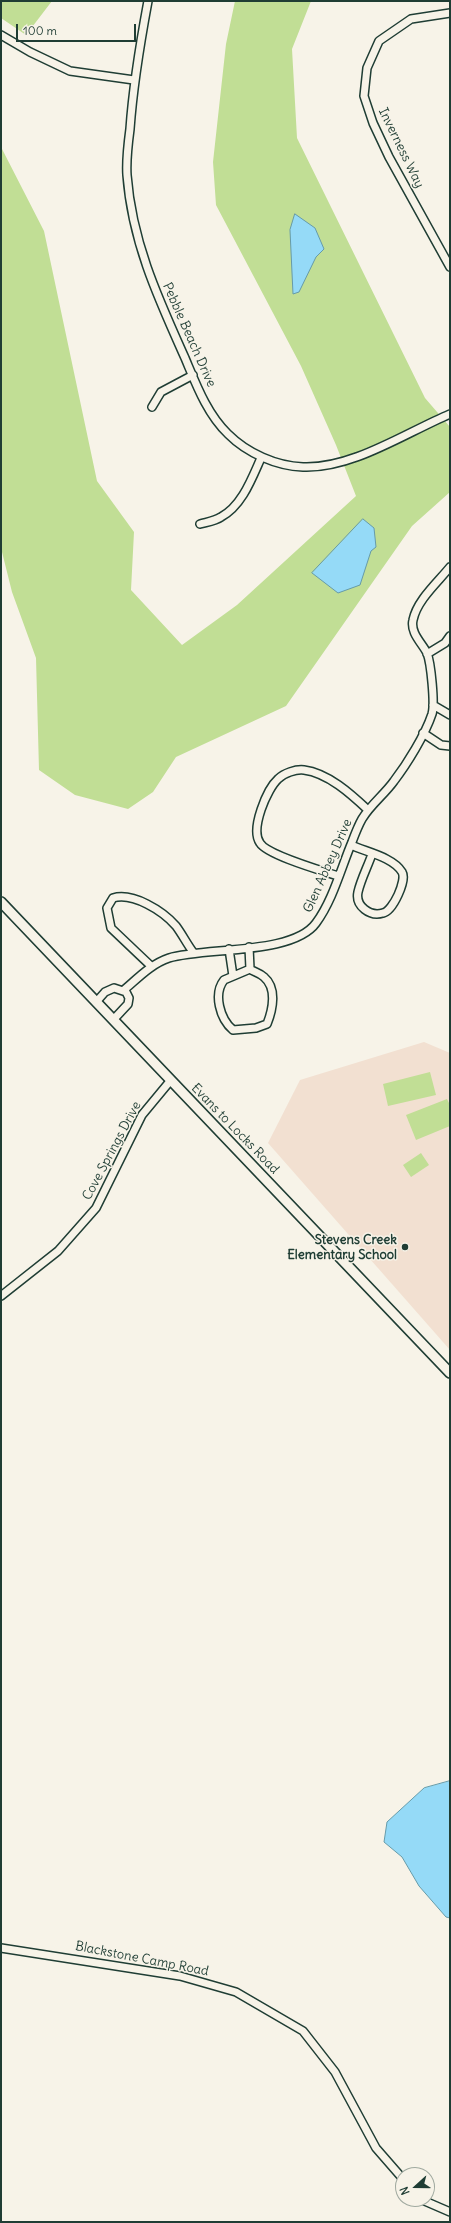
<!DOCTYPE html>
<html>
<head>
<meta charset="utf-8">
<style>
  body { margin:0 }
  #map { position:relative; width:451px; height:2223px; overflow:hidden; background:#f7f3e8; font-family:Delius,sans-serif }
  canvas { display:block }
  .frame { position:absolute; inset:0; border:2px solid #1f3d34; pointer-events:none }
  .north { position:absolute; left:395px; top:2167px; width:40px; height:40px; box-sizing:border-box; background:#f7f3e8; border:1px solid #a1aaa0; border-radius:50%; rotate:249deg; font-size:11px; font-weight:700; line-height:16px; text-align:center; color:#1f3d34 }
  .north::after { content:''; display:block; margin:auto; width:14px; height:18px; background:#1f3d34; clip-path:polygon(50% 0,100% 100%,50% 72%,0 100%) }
  .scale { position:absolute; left:16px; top:24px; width:120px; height:18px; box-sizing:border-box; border:2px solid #1f3d34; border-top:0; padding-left:5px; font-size:12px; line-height:14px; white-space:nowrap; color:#1f3d34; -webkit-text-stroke:3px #f7f3e8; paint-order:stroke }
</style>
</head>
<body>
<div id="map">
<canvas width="451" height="2223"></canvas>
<div class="frame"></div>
<div class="north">N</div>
<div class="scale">100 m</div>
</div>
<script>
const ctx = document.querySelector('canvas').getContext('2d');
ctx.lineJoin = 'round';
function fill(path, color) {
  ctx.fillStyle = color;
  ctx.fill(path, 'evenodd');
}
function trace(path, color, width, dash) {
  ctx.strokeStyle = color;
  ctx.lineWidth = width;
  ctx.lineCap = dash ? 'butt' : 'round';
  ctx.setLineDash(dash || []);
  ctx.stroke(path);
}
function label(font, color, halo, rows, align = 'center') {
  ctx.font = font + ' Delius,sans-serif';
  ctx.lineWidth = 3;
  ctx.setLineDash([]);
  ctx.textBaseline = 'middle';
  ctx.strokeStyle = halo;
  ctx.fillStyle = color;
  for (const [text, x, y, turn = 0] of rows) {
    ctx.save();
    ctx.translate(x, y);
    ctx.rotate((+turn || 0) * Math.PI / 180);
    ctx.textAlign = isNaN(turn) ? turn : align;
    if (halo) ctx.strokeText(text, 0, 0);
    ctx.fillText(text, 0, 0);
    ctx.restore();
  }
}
const built = new Path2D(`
  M424 1042 450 1053V1350L268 1143 300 1080Z`);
const green = new Path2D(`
  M1 1H52L26 35 1 18Z
  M235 1H311L292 49 297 138 425 398 450 427V492L412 526 286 706 176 757 153 792 128 809 75 795 39 770 36 658 12 592 1 548V147L44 231 97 481 134 532 131 590 182 645 237 605 356 496 336 445 301 366 216 205 213 162 226 44Z
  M430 1072 436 1095 388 1106 383 1084Z
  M447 1099 450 1105V1126L416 1140 406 1115Z
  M421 1153 429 1165 411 1177 403 1165Z`);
const water = new Path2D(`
  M295 214 315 228 324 249 316 257 299 292 293 294 290 230Z
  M363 519 374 528 376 547 371 551 360 585 338 593 312 573Z
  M450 1781V1918L446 1917 419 1886 402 1857 384 1842 387 1822 424 1788Z`);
const minor = new Path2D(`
  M148 1C140 44 133 86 130 129 128 144 126 160 127 175 132 242 158 298 185 358 196 384 207 414 228 434 247 453 276 466 303 467 352 469 405 433 450 414
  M450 13 411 19 379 41 367 68 364 96 373 123 389 157 450 267
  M1 35 30 52 70 71 134 80
  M152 407 161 392 193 375
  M200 524C207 522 215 521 221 517 242 506 252 478 261 458
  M427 654 445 643 450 636
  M433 705 450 715
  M423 733 441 745 450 746
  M351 845C366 852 393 857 402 872 407 880 393 911 383 913 370 917 355 906 358 892 361 879 368 866 372 854
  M338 876C323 871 267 855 260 843 250 829 267 789 278 779 284 773 296 769 304 770 328 773 351 794 368 810
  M249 947 250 969C254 972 260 973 264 977 277 988 273 1009 267 1024L256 1028 233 1030C220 1019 213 994 224 980L250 969
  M229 949 233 976
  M151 966 111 928 107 908 113 898C133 892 163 911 176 926 182 934 187 944 193 952
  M124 990C138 978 151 964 169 958 206 947 293 955 316 923 333 900 341 868 352 842 355 834 358 826 362 819 371 804 384 795 394 781 407 764 425 735 432 714 435 704 431 663 427 653 422 643 410 633 413 620 417 600 438 582 450 567
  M97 1001 105 992 114 988 126 992 129 998 128 1004 114 1019
  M1 1296 58 1251 96 1208 142 1115 171 1080
  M1 1948 180 1976 236 1992 303 2031 335 2072 376 2148 403 2179
  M420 2199 450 2212`);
const tertiary = new Path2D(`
  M1 902 450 1373`);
const markers = [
  [405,1247,4,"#1f3d34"]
];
const streetNames = [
  ["Inverness Way",401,148,64],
  ["Pebble Beach Drive",189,335,66],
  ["Glen Abbey Drive",328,866,-66],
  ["Evans to Locks Road",235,1129,46],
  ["Cove Springs Drive",112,1151,-62],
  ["Blackstone Camp Road",142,1959,11]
];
const poiNames = [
  ["Stevens Creek",397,1240],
  ["Elementary School",397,1255]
];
fill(built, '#f2e0d1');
fill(green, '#c1de95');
fill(water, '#95daf7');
trace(water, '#669ba9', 1);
trace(minor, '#1f3d34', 10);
trace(tertiary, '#1f3d34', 12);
trace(minor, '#f7f3e8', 7);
trace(tertiary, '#f7f3e8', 9);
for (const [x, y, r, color] of markers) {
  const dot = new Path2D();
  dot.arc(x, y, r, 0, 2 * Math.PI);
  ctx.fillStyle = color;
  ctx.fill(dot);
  trace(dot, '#f7f3e8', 1.5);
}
label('13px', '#1f3d34', '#f7f3e8', streetNames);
label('bold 13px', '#1f3d34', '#f7f3e8', poiNames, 'right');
</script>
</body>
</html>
